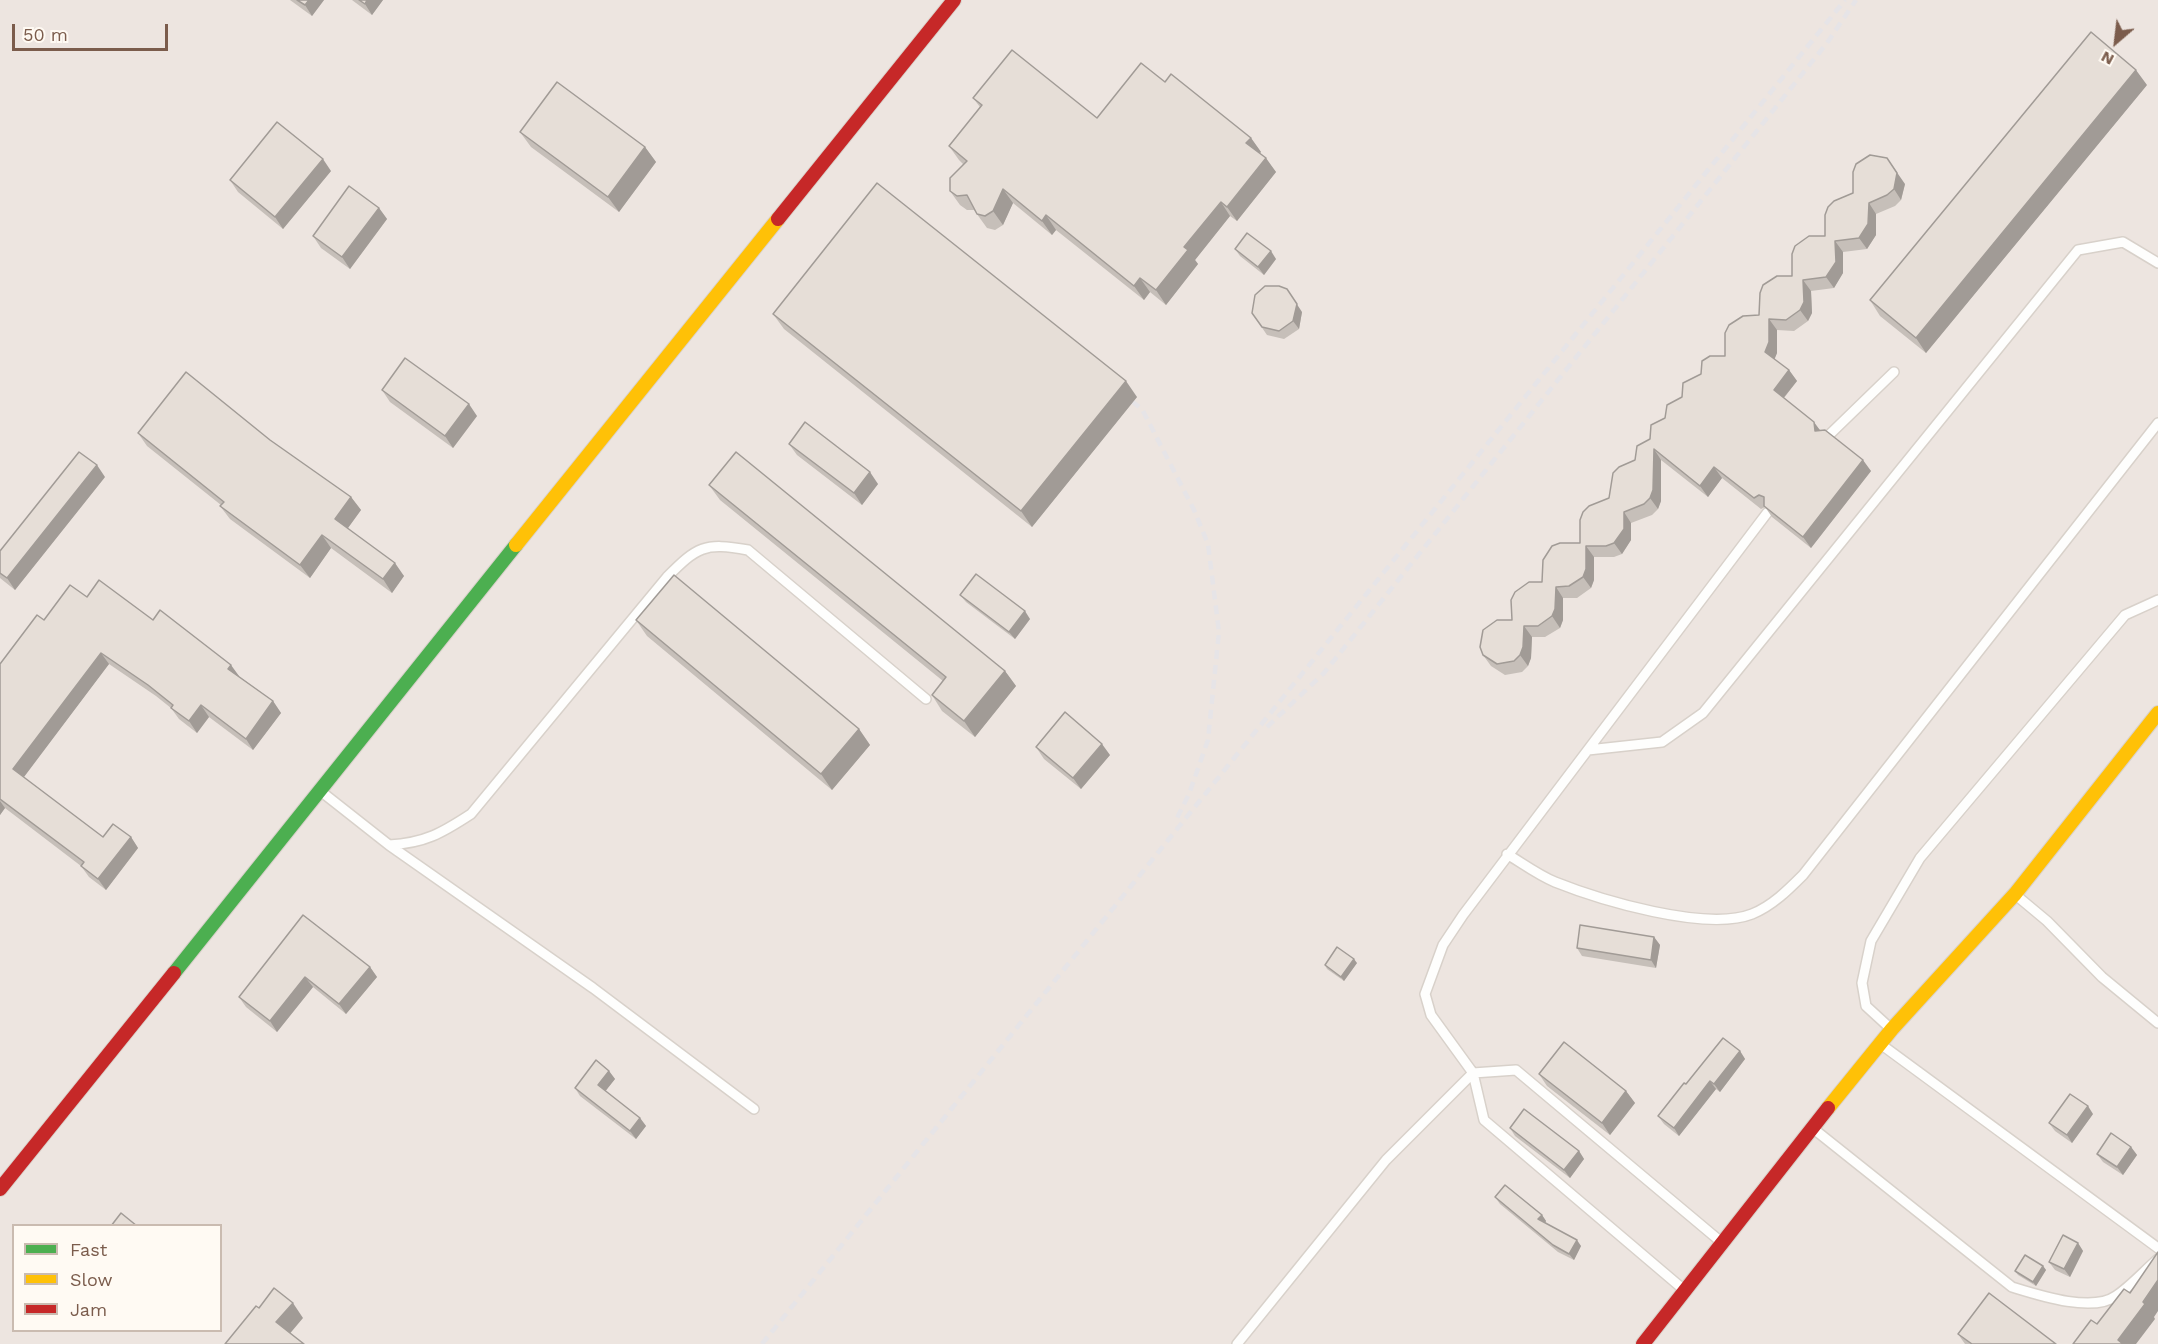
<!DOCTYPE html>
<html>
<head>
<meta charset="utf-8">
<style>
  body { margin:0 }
  #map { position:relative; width:2158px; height:1344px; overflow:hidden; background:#f9f5f0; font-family:"Work Sans",sans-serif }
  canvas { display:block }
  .legend { position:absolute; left:12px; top:1224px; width:210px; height:108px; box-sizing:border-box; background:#fffaf3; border:2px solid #cabbb0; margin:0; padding:8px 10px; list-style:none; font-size:18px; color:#7b5c4c }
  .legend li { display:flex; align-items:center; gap:12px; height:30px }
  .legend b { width:30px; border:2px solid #cabbb0 }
  .north { position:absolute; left:2086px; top:12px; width:60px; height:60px; -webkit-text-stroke:4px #fffaf3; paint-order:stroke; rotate:208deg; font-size:16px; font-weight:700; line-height:24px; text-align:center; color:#7b5c4c }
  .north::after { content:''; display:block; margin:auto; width:21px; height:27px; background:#7b5c4c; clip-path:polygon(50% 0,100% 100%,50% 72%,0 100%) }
  .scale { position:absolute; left:12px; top:24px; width:156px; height:27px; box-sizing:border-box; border:3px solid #7b5c4c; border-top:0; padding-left:8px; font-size:18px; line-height:21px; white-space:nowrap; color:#7b5c4c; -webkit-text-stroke:4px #fffaf3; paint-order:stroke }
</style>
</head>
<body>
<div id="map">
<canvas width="2158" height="1344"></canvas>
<ul class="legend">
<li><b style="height:8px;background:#4caf50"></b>Fast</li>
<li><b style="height:8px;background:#ffc107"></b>Slow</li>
<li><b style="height:8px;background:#c62828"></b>Jam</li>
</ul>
<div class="north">N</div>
<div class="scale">50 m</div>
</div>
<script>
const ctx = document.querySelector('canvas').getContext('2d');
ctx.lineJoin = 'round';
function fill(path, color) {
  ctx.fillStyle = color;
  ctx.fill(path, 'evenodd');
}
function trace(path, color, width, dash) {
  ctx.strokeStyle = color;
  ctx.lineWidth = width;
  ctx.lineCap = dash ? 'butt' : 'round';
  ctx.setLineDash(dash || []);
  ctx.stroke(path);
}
const industrial = new Path2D(`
  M0 0H2158V1344H0ZM14 1226H220V1330H14Z`);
const lane = new Path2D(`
  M1827 437 1894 372
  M1588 750 1662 742 1703 713 2078 250 2123 242 2158 263
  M323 793 389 845 593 988 754 1109
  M389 845C425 843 442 833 471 814L667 577C697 547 704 542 748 550L926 699
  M1507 854C1522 863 1538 875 1555 882 1600 900 1706 932 1752 914 1772 906 1788 890 1803 875L2158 423
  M2017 896 2047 921 2102 977 2158 1023
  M1890 1028 1866 1006 1862 983 1871 941 1920 858 2125 615 2158 600
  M1882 1045 2158 1248
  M1815 1130 2012 1287C2038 1295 2092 1313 2116 1296 2131 1286 2144 1271 2158 1259
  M1683 1289 1484 1120 1473 1073 1431 1015 1425 994 1443 945 1463 915 1767 513
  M1237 1344 1386 1160 1473 1073 1516 1070 1720 1241`);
const fast = new Path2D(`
  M174 973 516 545`);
const slow = new Path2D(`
  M516 545 778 219
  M1828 1108 1892 1029 2015 894 2158 713`);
const jam = new Path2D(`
  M778 219 954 0
  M0 1189 174 973
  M1643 1344 1828 1108`);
const rail = new Path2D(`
  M1120 392 1142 409 1194 510 1208 544 1219 632 1208 740 1189 794 1176 820
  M1267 727 1324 673 1827 43 1856 0
  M762 1344 1845 0`);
const wall = new Path2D(`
  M290 0H324L312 16Z
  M352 0H383L372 15Z
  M1165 82 1251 138 1261 152 1260 153 1276 172 1237 221 1230 216 1195 260 1198 264 1166 305 1150 292 1144 300 1056 230 1052 235 1013 203 1003 225 995 230 987 228 974 210H967L960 205 950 191 963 164 959 160 949 146 980 107 973 98 1097 118Z
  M2147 85 1926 353 1880 316 1870 300Z
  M520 132 645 147 656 162 619 212 531 147Z
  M331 171 283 229 238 192 230 180Z
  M1905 184 1901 200 1895 206 1876 214V235L1867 249 1843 252V273L1834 288 1811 291 1812 313 1808 321 1794 331 1777 330V353L1774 359 1789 370 1797 381 1784 398 1820 430 1871 471 1811 548 1772 517 1765 507 1761 509 1722 478 1708 497 1661 460V501L1658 509 1652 515 1631 523V540L1622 554 1614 557H1594V580L1591 588 1577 598H1563V620L1560 628 1545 637H1532L1531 658 1528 666 1522 672 1505 675 1491 666 1483 655 1542 582 1580 543 1609 498 1665 418 1701 374 1725 356 1825 236V215Z
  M379 208 387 219 350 269 321 248 313 236Z
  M1235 249 1276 259 1264 275 1240 256Z
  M1302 312 1299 329 1284 339 1267 335 1252 313Z
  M773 314 1137 397 1032 527 784 329Z
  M382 390 477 416 453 448 390 402Z
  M138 433 270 440 351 497 361 510 348 528 404 576 392 593 331 548 310 578 230 519 220 506 221 505 147 446Z
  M789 444 878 484 862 505 797 455Z
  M105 477 15 590 0 578V551Z
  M709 485 1005 671 1016 686 975 737 942 711 932 695 943 681 720 500Z
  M960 595 1030 619 1015 639 966 602Z
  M87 597 153 620 239 676 273 701 281 713 253 750 209 717 197 733 179 719 171 708 156 696 109 664 23 777 103 837H131L138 848 106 890 89 877 81 866 5 808 0 815V664L44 620Z
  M636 620 859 729 870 745 832 790 647 636Z
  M1036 747 1110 755 1081 789 1044 759Z
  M303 915 370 967 377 977 346 1014 313 987 277 1032 246 1007 239 997Z
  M1654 937 1660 945 1656 968 1582 956 1577 948Z
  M1357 963 1344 981 1327 969 1325 965Z
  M1740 1051 1745 1059 1720 1092 1716 1089 1679 1136 1664 1124 1658 1116Z
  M609 1071 615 1079 605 1091 640 1118 646 1126 636 1139 580 1096 575 1088Z
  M1539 1074 1626 1091 1635 1103 1610 1135 1547 1086Z
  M2093 1114 2072 1143 2055 1131 2049 1123Z
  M1510 1128 1579 1151 1584 1159 1570 1178 1515 1136Z
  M2131 1147 2137 1155 2123 1175 2103 1162 2097 1154Z
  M1495 1197 1542 1215 1546 1221 1545 1223 1581 1246 1574 1260 1558 1252 1500 1204Z
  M2078 1243 2083 1251 2070 1277 2055 1270 2049 1262Z
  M2043 1266 2046 1270 2036 1286 2018 1275 2015 1271Z
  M1958 1334 2056 1344H1965Z`);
const shadedWall = new Path2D(`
  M309 0H324L312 16 305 5Z
  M367 0H383L372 15 365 4Z
  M2136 70 2147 85 1926 353 1916 338Z
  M1251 138 1261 152 1256 157 1246 143Z
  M645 147 656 162 619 212 608 197Z
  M1266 158 1276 172 1237 221 1227 207Z
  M1887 158 1905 184 1901 200 1894 189Z
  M323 159 331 171 283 229 275 217Z
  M1003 189 1013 203 1003 225 993 211Z
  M1221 202 1230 216 1195 260 1198 264 1166 305 1156 290 1184 247Z
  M1869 203 1876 214V235L1867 249 1859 238Z
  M379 208 387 219 350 269 342 257Z
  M1046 215 1056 230 1052 235 1042 221Z
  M1835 241 1843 252V273L1834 288 1826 277Z
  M1271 251 1276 259 1264 275 1258 267Z
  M1140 278 1150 292 1144 300 1134 286Z
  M1803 280 1811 291 1812 313 1808 321 1800 310Z
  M1287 289 1302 312 1299 329 1293 321Z
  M1769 319 1777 330V353L1773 363 1765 352Z
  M1789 370 1797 381 1781 401 1774 390Z
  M1126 381 1137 397 1032 527 1021 511Z
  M469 404 477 416 453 448 445 436Z
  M1814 422 1822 433 1815 431Z
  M1654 449 1661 460V501L1658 509 1650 498Z
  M1863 460 1871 471 1811 548 1803 537Z
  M97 465 105 477 15 590 7 578Z
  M1714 467 1722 478 1708 497 1700 486Z
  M870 472 878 484 862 505 854 493Z
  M351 497 361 510 345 532 335 519Z
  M1624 512 1631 523V540L1622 554 1614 543Z
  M322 535 331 548 310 578 300 565Z
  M1586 546 1594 557V580L1591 588 1583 577Z
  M395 563 404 576 392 593 383 579Z
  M1556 587 1563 598V620L1560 628 1552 616Z
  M1025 611 1030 619 1015 639 1009 632Z
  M1524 626 1532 637 1531 658 1528 666 1520 655Z
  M101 653 109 664 21 781 13 769Z
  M231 665 239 676 236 680 228 669Z
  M1005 671 1016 686 975 737 964 721Z
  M273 701 281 713 253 750 246 739Z
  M201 705 209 717 197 733 189 721Z
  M859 729 870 745 832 790 821 774Z
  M1102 744 1110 755 1081 789 1073 778Z
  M0 801 5 808 0 815Z
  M131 837 138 848 106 890 98 879Z
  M1654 937 1660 945 1656 968 1651 960Z
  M1354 959 1357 963 1344 981 1341 977Z
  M370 967 377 977 346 1014 339 1004Z
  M305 977 313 987 277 1032 270 1021Z
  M1740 1051 1745 1059 1720 1092 1714 1084Z
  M609 1071 615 1079 604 1093 598 1085Z
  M1710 1081 1716 1089 1679 1136 1674 1128Z
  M1626 1091 1635 1103 1610 1135 1602 1123Z
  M2088 1106 2093 1114 2072 1143 2067 1135Z
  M640 1118 646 1126 636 1139 630 1131Z
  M2131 1147 2137 1155 2123 1175 2117 1167Z
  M1579 1151 1584 1159 1570 1178 1564 1170Z
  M1542 1215 1546 1221 1543 1226 1538 1219Z
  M1577 1240 1581 1246 1574 1260 1569 1254Z
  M2078 1243 2083 1251 2070 1277 2064 1269Z
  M2043 1266 2046 1270 2036 1286 2033 1282Z
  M2158 1280V1311L2154 1317 2155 1319 2136 1344H2121L2118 1340Z
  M293 1303 303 1318 287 1337 276 1322Z`);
const building = new Path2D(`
  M297 0H309L305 5Z
  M359 0H367L365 4Z
  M2091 32 2136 70 1916 338 1870 300Z
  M1012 50 1097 118 1141 63 1165 82 1171 74 1251 138 1246 143 1266 158 1227 207 1221 202 1184 247 1188 250 1156 290 1140 278 1134 286 1046 215 1042 221 1003 189 993 211 985 216 977 214 967 195 957 196 950 191V178L967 161 949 146 982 105 973 98Z
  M557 82 645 147 608 197 520 132Z
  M277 122 323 159 275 217 230 180Z
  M1870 155 1887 158 1897 173 1894 189 1887 195 1869 203 1868 224 1859 238 1835 241 1836 262 1826 277 1803 280 1804 302 1800 310 1786 320 1769 319V342L1765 352 1789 370 1774 390 1814 422 1815 431 1825 430 1863 460 1803 537 1764 506V497L1759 495 1754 498 1714 467 1700 486 1654 449 1653 490 1650 498 1644 504 1624 512V529L1614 543 1606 546H1586V569L1583 577 1569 586 1556 587 1555 609 1552 616 1538 626H1524L1523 647 1520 655 1514 661 1497 664 1483 655 1480 647 1483 630 1497 620H1512L1511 600 1515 592 1529 582H1542L1543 560 1552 546 1560 543H1580V520L1583 512 1589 506 1609 498 1613 473 1619 467 1635 460 1637 446 1650 439 1651 425 1665 418 1667 405 1682 397 1683 383 1701 374 1702 361 1710 356H1725V333L1729 325 1743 316 1759 315 1760 293 1763 285 1777 276H1792V254L1795 246 1809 236H1825V215L1828 207 1834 201 1853 193V172L1856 164Z
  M877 183 1126 381 1021 511 773 314Z
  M349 186 379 208 342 257 313 236Z
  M1247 233 1271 251 1258 267 1235 249Z
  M1265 286H1279L1287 289 1297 304 1293 321 1279 331 1262 327 1252 313 1255 295Z
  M405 358 469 404 445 436 382 390Z
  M186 372 270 440 351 497 335 519 395 563 383 579 322 535 300 565 220 506 224 502 138 433Z
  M805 422 870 472 854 493 789 444Z
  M79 452 97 465 7 578 0 573V551Z
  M736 452 1005 671 964 721 932 695 946 677 709 485Z
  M976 574 1025 611 1009 632 960 595Z
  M674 575 859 729 821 774 636 620Z
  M99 580 153 620 160 610 231 665 228 669 273 701 246 739 201 705 189 721 171 708 173 705 148 685 101 653 13 769 103 837 113 824 131 837 98 879 81 866 84 862 0 799V664L37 615 44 620 70 585 87 597Z
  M1065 712 1102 744 1073 778 1036 747Z
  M303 915 370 967 339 1004 305 977 270 1021 239 997Z
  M1580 925 1654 937 1651 960 1577 948Z
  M1337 947 1354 959 1341 977 1325 965Z
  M1723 1038 1740 1051 1714 1084 1710 1081 1674 1128 1658 1116 1684 1083 1686 1084Z
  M1564 1042 1626 1091 1602 1123 1539 1074Z
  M596 1060 609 1071 598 1085 640 1118 630 1131 575 1088Z
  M2070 1094 2088 1106 2067 1135 2049 1123Z
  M1524 1109 1579 1151 1564 1170 1510 1128Z
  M2111 1133 2131 1147 2117 1167 2097 1154Z
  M1505 1185 1542 1215 1538 1219 1577 1240 1569 1254 1553 1245 1495 1197Z
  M121 1213 137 1226H111Z
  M2063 1235 2078 1243 2064 1269 2049 1262Z
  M2158 1252V1280L2143 1302 2145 1304 2118 1340 2123 1344H2073L2091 1320 2097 1324 2124 1289 2130 1293Z
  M2025 1255 2043 1266 2033 1282 2015 1271Z
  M274 1288 293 1303 276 1322 304 1344H225L256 1306 259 1308Z
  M1989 1293 2056 1344H1972L1958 1334Z`);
fill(industrial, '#ede5e0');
trace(lane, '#d8d1ca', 12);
trace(fast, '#d9d2cb', 16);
trace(slow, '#d9d2cb', 16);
trace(jam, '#d9d2cb', 16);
trace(lane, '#fefefd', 9);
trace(fast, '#4caf50', 14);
trace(slow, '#ffc107', 14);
trace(jam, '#c62828', 14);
trace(rail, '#e6e4e7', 4.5, [9, 6]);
fill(wall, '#c6bfb9');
fill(shadedWall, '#a19b96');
fill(building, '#e6ded7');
trace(building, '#a19b96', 1.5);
</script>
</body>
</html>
